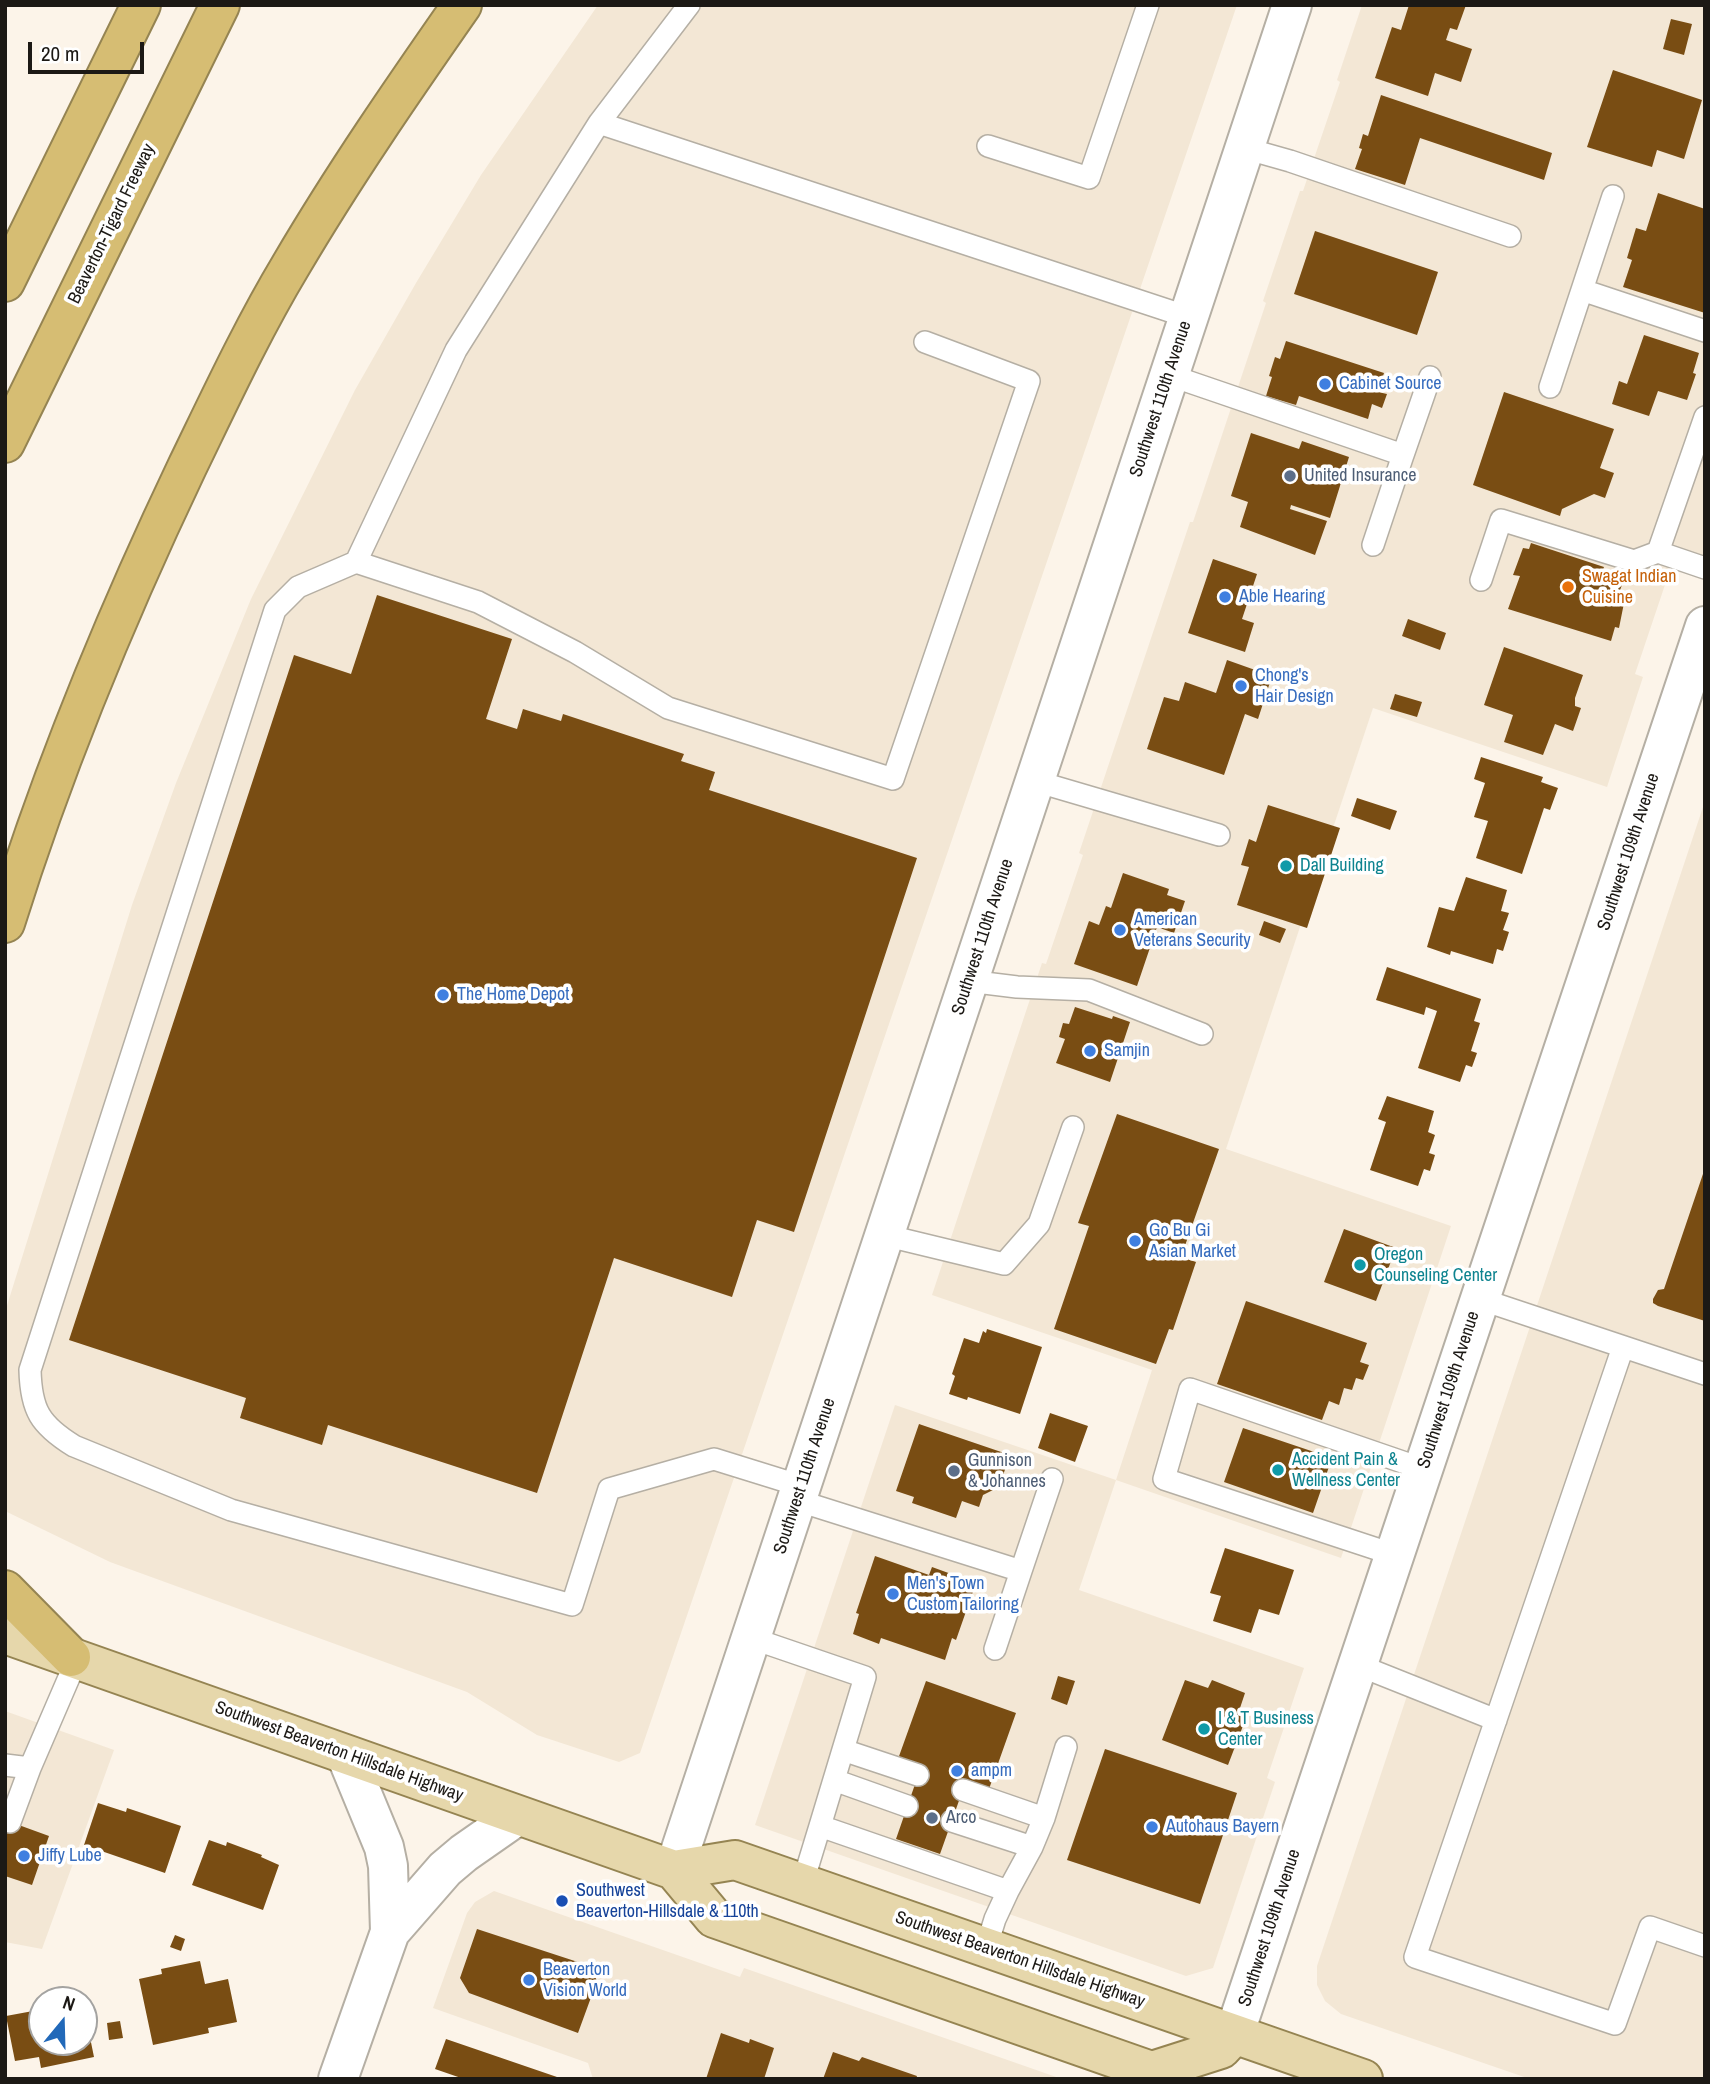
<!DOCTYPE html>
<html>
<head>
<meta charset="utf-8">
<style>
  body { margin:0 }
  #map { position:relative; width:1710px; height:2084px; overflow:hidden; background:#fcf4e9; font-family:"Archivo Narrow",sans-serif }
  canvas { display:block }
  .frame { position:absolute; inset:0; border:7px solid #1c1915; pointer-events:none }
  .north { position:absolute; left:28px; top:1986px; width:70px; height:70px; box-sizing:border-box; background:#fff; border:2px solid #a4a3a1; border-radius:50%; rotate:19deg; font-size:19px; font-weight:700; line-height:28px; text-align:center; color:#1c1915 }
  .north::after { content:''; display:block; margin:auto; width:24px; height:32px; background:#2269b9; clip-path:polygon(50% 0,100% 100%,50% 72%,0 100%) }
  .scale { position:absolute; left:28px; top:42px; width:116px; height:32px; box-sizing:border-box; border:4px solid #1c1915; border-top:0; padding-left:9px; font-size:21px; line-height:24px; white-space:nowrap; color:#1c1915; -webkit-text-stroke:5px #fff; paint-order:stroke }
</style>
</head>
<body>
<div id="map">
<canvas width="1710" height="2084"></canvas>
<div class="frame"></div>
<div class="north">N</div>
<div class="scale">20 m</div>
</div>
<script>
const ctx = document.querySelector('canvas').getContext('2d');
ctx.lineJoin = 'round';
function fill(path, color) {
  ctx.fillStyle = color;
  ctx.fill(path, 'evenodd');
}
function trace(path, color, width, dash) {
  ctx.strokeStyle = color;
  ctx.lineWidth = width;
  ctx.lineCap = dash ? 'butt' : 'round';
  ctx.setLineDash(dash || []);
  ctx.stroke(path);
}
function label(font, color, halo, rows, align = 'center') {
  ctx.font = font + ' "Archivo Narrow",sans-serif';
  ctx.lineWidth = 7;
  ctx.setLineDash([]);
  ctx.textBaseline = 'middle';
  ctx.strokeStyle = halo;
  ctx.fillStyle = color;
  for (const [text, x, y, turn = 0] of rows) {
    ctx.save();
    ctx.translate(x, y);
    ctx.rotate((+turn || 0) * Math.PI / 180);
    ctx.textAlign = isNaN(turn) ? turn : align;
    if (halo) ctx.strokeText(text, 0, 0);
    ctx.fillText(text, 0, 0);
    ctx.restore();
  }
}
const built = new Path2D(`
  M598 5H1237L640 1753 619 1762 537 1735 467 1692 110 1562 5 1511V1312L132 905 176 783 251 599 355 390 416 283 481 175Z
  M1362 5H1705V575L1672 564 1635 674 1643 677 1607 787 1373 708 1226 1149 1451 1226 1341 1558 1116 1480 1079 1590 1304 1668 1267 1778 1275 1782 1213 1968 1186 1976 755 1825 895 1405 1116 1480 1152 1370 932 1295 1042 963 1046 964 1083 855 1079 853 1190 522H1193L1266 303 1263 301 1300 191H1303L1340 82 1337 80Z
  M1705 801V2079H1530L1341 2014 1325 2001 1317 1985V1966Z
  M5 1711 114 1750 42 1949 5 1942Z
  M494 1891 740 1977 744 1968 1062 2079H593L588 2063 433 2008 467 1913 475 1902Z`);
const building = new Path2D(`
  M1409 5H1466L1457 30 1450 28 1446 40 1472 49 1461 82 1435 73 1428 96 1375 78 1392 27 1401 30Z
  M1671 19 1692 24 1684 55 1663 49Z
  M1613 70 1702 100 1684 159 1657 150 1652 167 1587 147Z
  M1381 95 1552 153 1544 180 1420 138 1405 185 1355 169 1362 149 1359 148 1363 134 1368 136Z
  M1658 193 1705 209V313L1623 287 1632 260 1627 258 1636 228 1646 231Z
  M1315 231 1438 272 1417 335 1294 294Z
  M1644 335 1699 353 1693 373 1696 374 1687 400 1658 391 1649 416 1612 404 1619 381 1627 384Z
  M1286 341 1384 373 1378 392 1387 394 1382 408 1372 404 1368 419 1299 396 1296 405 1266 396 1272 377 1269 376 1275 357 1280 359Z
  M1504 392 1614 429 1600 468 1614 473 1605 498 1594 494 1562 509 1560 516 1473 485Z
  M1251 433 1299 449 1302 441 1349 457 1330 518 1291 505 1290 509 1327 521 1315 555 1240 527 1248 502 1231 496Z
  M1531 543 1604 567 1602 572 1624 579 1618 596 1625 598 1619 628 1615 627 1611 641 1508 609 1520 576 1513 575 1523 548 1529 549Z
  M1213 559 1257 574 1242 619 1254 623 1245 652 1188 633Z
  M377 595 512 639 486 719 517 729 523 709 561 721 563 714 684 754 681 761 715 772 709 790 917 858 794 1232 757 1220 732 1297 614 1258 537 1493 328 1425 322 1445 240 1418 246 1398 69 1340 294 655 351 674Z
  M1408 619 1446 633 1440 650 1402 636Z
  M1504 647 1583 675 1575 698V706L1581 708 1573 731 1555 724 1543 755 1504 742 1513 715 1484 705Z
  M1227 660 1272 676 1258 719 1245 714 1224 775 1147 749 1164 697 1179 701 1185 682 1216 693Z
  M1395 694 1422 702 1417 717 1390 709Z
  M1481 757 1543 777 1541 782 1558 788 1550 810 1544 808 1522 874 1476 858 1488 821 1474 817 1485 783 1474 779Z
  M1357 798 1397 811 1390 830 1351 816Z
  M1268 805 1340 828 1307 928 1237 905 1249 867 1241 865 1249 839 1256 842Z
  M1123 873 1169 889 1167 895 1185 901 1174 933 1157 927 1137 986 1074 964 1089 921 1099 925 1106 906 1111 908Z
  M1466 877 1507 890 1501 911 1509 913 1503 930 1509 932 1503 951 1497 949 1493 964 1451 951 1450 955 1427 947 1439 907 1454 911Z
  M1264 921 1286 929 1280 943 1259 935Z
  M1387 967 1481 999 1474 1021 1480 1023 1471 1051 1477 1053 1472 1067 1466 1065 1460 1082 1418 1068 1437 1011 1426 1007 1424 1015 1376 1000Z
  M1075 1007 1112 1019 1113 1016 1130 1022 1110 1082 1056 1063 1065 1039 1059 1037 1063 1023 1069 1024Z
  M1387 1096 1434 1111 1428 1132 1435 1135 1429 1153 1435 1155 1430 1171 1424 1169 1418 1186 1370 1170 1386 1122 1378 1119Z
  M1117 1114 1219 1149 1181 1257 1196 1262 1173 1330 1169 1329 1156 1364 1054 1329 1089 1226 1078 1223Z
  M1705 1168V1321L1658 1306 1653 1303V1299L1658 1290 1664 1289Z
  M1344 1229 1396 1248 1376 1301 1324 1282Z
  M1246 1301 1367 1343 1360 1362 1369 1365 1363 1380 1356 1378 1352 1390 1344 1388 1339 1405 1329 1401 1322 1420 1217 1384Z
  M987 1329 1042 1347 1020 1414 968 1397 967 1400 949 1394 955 1376 952 1374 964 1338 979 1343 983 1331 986 1333Z
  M1050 1413 1088 1426 1075 1462 1038 1448Z
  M919 1424 1010 1455 999 1487 983 1495 979 1507 962 1501 956 1518 912 1503 914 1497 896 1491Z
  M1243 1428 1332 1458 1313 1513 1224 1482Z
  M1225 1548 1294 1570 1279 1615 1259 1609 1251 1633 1213 1621 1221 1596 1210 1593Z
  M875 1556 929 1575 932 1567 976 1583 956 1640 952 1638 945 1660 881 1638 879 1644 853 1634 859 1614 856 1613Z
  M1058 1676 1075 1681 1067 1705 1051 1699Z
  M1185 1680 1208 1688 1212 1680 1245 1693 1238 1714 1246 1718 1228 1765 1162 1740Z
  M926 1681 1016 1713 989 1789 966 1781 940 1854 896 1839 921 1767 898 1759Z
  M1105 1749 1237 1793 1200 1904 1067 1860Z
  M98 1803 126 1812 127 1808 181 1826 165 1873 84 1845Z
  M5 1820 49 1836 32 1885 5 1876Z
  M209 1840 226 1846 227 1842 262 1855 261 1857 279 1865 263 1910 192 1885Z
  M477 1929 590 1966 597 1981 578 2033 469 1993 460 1978Z
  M175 1935 185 1939 181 1951 170 1947Z
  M200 1961 205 1984 228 1979 237 2022 208 2028 209 2033 153 2045 139 1979 162 1974 161 1969Z
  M84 2008 94 2057 41 2068 39 2057 15 2061 6 2016 33 2011 34 2018 42 2016V2042H84Z
  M120 2021 123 2038 109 2040 107 2023Z
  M721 2033 749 2043 750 2039 774 2048 764 2079H706Z
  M446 2039 557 2077 556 2079H464L435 2069Z
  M833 2052 859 2061 862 2057 917 2076 916 2079H823Z`);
const service = new Path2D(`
  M689 5 599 123 456 350 356 562 298 587 275 610 30 1370C31 1410 40 1425 74 1446L231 1510 572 1605 609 1489 714 1459 801 1486
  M599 123 1188 317
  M988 146 1089 178 1148 5
  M1244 148 1290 161 1510 236
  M1613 196 1582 290 1705 331
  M1169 375 1403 455 1430 377
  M1550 387 1582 290
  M1705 417 1658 552 1705 568
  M1373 545 1403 455
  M356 562 478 602 575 652 668 708 893 779 1029 381 925 342
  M1481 580 1501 520 1634 561 1658 552
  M1035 781 1219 835
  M968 981 1017 987 1089 990 1202 1034
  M884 1235 1004 1264 1039 1224 1073 1127
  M1480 1299 1705 1374
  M1623 1347 1415 1957 1615 2024 1650 1927 1705 1946
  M796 1500 1021 1571 1052 1479
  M1395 1555 1164 1479 1190 1389 1423 1469
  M751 1638 865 1677 820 1826 1008 1891 995 1919 986 1948
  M995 1649 1021 1571
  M1358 1665 1496 1720
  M843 1750 918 1775
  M5 1765 30 1768
  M834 1780 907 1806
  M963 1790 1044 1818
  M952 1821 1032 1847
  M10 1822 30 1768 77 1659
  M802 1885 820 1826
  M1008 1891 1032 1847 1044 1818 1066 1747`);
const minor = new Path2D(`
  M346 1755 384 1847 388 1866 390 1932
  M1234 2035 1705 626
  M338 2079 390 1932 445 1869 464 1853 517 1816`);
const tertiary = new Path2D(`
  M674 1870 1292 5`);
const primary = new Path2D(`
  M5 1634 674 1870 735 1860 1363 2079
  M674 1870 714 1918 1174 2079
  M1152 2071 1221 2049 1234 2035`);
const motorway = new Path2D(`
  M5 282 141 5
  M5 443 220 5
  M5 923C54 766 116 616 187 467 220 399 252 330 291 265 344 175 402 91 462 5
  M5 1590 71 1657`);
const markers = [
  [1325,384,7,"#3f7fe0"],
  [1290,476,7,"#5c6f8a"],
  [1568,587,7,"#e8710a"],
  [1225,597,7,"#3f7fe0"],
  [1241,686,7,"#3f7fe0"],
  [1286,866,7,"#0f9aa8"],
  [1120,930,7,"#3f7fe0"],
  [443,995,7,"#3f7fe0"],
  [1090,1051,7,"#3f7fe0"],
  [1135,1241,7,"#3f7fe0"],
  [1360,1265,7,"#0f9aa8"],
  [1278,1470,7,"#0f9aa8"],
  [954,1471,7,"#5c6f8a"],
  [893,1594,7,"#3f7fe0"],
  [1204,1729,7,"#0f9aa8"],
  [957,1771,7,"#3f7fe0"],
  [932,1818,7,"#5c6f8a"],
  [1152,1827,7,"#3f7fe0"],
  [24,1856,7,"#3f7fe0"],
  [562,1901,7,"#1a4fb4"],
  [529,1980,7,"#3f7fe0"]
];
const streetNames = [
  ["Beaverton-Tigard Freeway",112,224,-64],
  ["Southwest 110th Avenue",1161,399,-72],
  ["Southwest 109th Avenue",1629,852,-72],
  ["Southwest 110th Avenue",983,937,-72],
  ["Southwest 109th Avenue",1449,1390,-72],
  ["Southwest 110th Avenue",805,1476,-72],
  ["Southwest Beaverton Hillsdale Highway",339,1752,20],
  ["Southwest 109th Avenue",1270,1928,-72],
  ["Southwest Beaverton Hillsdale Highway",1020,1960,19]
];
const shopNames = [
  ["Cabinet Source",1339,384],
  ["Able Hearing",1239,597],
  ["Chong's",1255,676],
  ["Hair Design",1255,697],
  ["American",1134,920],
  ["Veterans Security",1134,941],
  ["The Home Depot",457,995],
  ["Samjin",1104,1051],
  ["Go Bu Gi",1149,1231],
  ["Asian Market",1149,1252],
  ["Men's Town",907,1584],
  ["Custom Tailoring",907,1605],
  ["ampm",971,1771],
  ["Autohaus Bayern",1166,1827],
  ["Jiffy Lube",38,1856],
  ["Beaverton",543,1970],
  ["Vision World",543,1991]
];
const serviceNames = [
  ["United Insurance",1304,476],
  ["Gunnison",968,1461],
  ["& Johannes",968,1482],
  ["Arco",946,1818]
];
const foodNames = [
  ["Swagat Indian",1582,577],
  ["Cuisine",1582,598]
];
const cultureNames = [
  ["Dall Building",1300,866],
  ["Oregon",1374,1255],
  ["Counseling Center",1374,1276],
  ["Accident Pain &",1292,1460],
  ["Wellness Center",1292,1481],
  ["I & T Business",1218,1719],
  ["Center",1218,1740]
];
const transitNames = [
  ["Southwest",576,1891],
  ["Beaverton-Hillsdale & 110th",576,1912]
];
fill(built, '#f3e7d5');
fill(building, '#794d13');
trace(service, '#b5afa4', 24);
trace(minor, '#b5afa4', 42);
trace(tertiary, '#b5afa4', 42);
trace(primary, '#958452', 42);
trace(motorway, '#958452', 42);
trace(service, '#fff', 21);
trace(minor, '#fff', 38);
trace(tertiary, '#fff', 38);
trace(primary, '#e6d7ab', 38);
trace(motorway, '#d6bd73', 38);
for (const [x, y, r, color] of markers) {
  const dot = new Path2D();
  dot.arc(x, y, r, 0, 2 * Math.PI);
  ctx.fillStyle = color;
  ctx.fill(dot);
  trace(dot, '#fff', 2.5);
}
label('18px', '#1c1915', '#fff', streetNames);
label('18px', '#366cbe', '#fff', shopNames, 'left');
label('18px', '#4e5e75', '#fff', serviceNames, 'left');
label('18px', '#c56008', '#fff', foodNames, 'left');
label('18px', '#0d838f', '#fff', cultureNames, 'left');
label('18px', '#164399', '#fff', transitNames, 'left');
</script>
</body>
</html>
